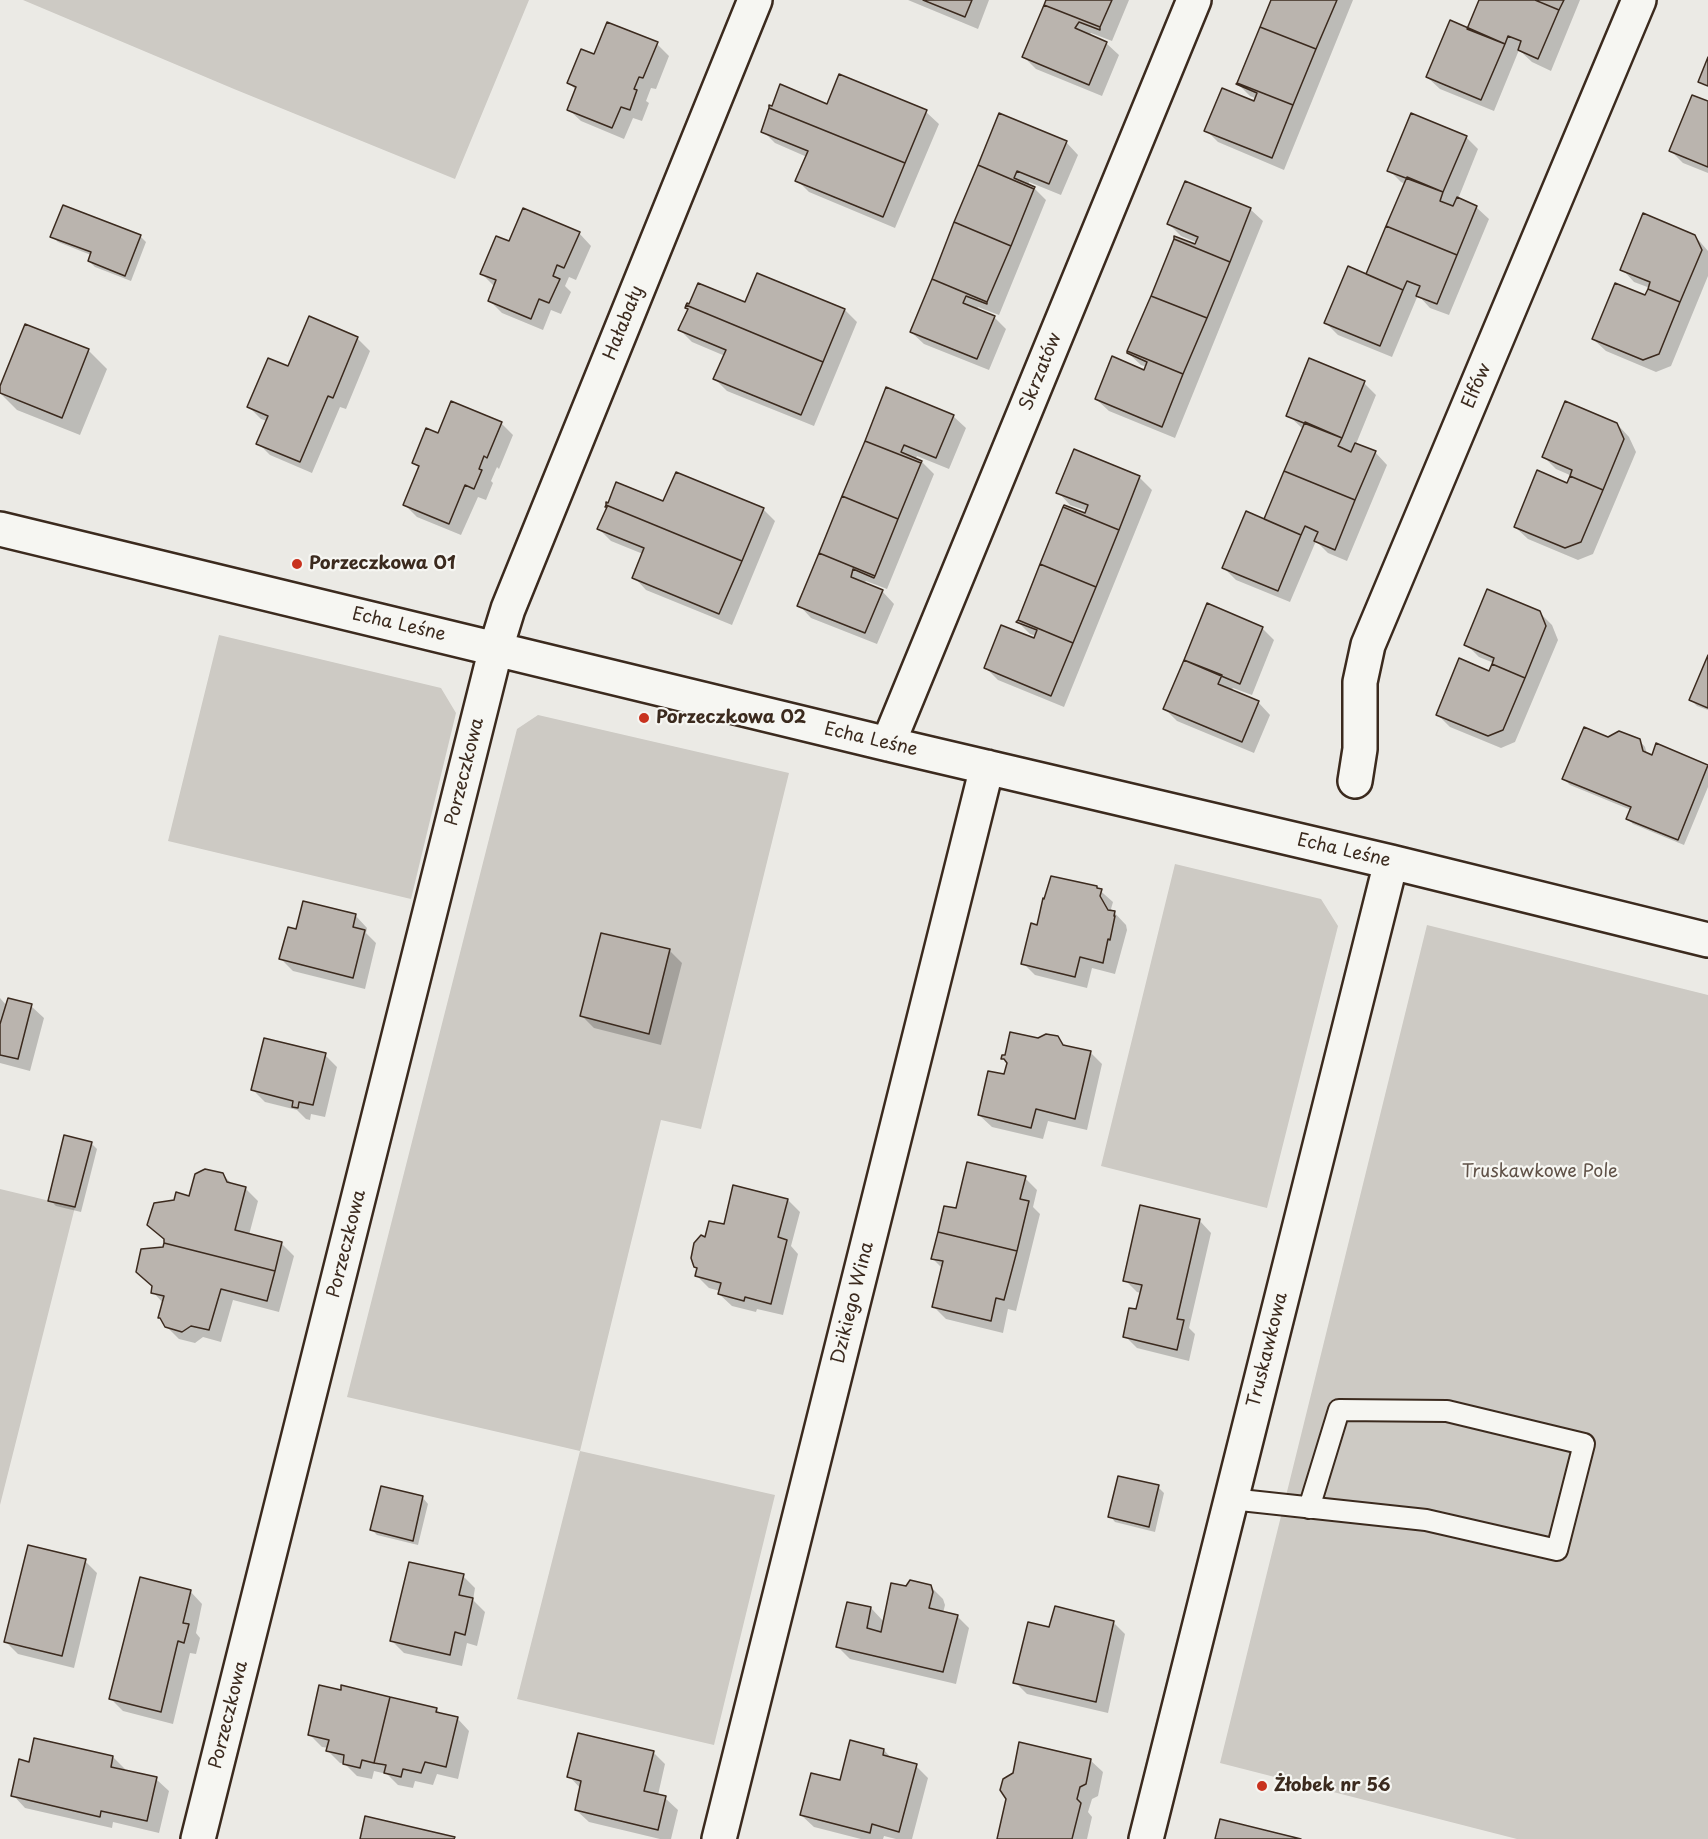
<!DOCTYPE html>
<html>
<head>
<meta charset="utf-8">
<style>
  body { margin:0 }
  canvas { display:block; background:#ebeae5 }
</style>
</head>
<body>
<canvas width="1708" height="1839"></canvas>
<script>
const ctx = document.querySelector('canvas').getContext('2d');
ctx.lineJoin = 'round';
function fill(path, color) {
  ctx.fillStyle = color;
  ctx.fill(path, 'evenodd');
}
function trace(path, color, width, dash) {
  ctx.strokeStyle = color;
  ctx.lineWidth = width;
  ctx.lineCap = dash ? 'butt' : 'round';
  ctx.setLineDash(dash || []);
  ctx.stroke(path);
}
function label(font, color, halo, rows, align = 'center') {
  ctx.font = font + ' "Playpen Sans",sans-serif';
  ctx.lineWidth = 4.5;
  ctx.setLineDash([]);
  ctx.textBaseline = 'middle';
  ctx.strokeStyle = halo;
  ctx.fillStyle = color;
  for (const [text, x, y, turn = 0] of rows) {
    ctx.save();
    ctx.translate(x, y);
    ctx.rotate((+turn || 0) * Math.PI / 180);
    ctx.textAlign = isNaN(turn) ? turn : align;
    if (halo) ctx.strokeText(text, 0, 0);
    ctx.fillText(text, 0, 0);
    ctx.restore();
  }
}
const green = new Path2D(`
  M23 0H529L455 179 234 89Z
  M219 635 441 688 456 713 411 899 168 841Z
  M538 715 789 773 701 1129 661 1120 580 1451 775 1495 714 1745 517 1699 580 1451 347 1397 517 729Z
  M1175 864 1321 899 1338 926 1267 1208 1101 1166Z
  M1427 925 1708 995V1839H1517L1220 1763Z
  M0 1189 75 1207 0 1505Z`);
const shadow = new Path2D(`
  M908 0H989L978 29Z
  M1048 0H1129L1112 41 1091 33 1089 36 1106 43 1119 55 1102 96 1036 69 1024 57Z
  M1272 0H1353L1284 170 1218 142 1206 130 1255 103 1257 99 1250 96 1238 84Z
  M1481 0H1580L1551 71 1532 62 1519 50 1494 111 1440 89 1427 77 1469 29Z
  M657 44 669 56 656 89 651 88 646 101 649 103 642 121 633 118 624 139 581 121 568 109 576 90 569 83 595 56Z
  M1708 103V173L1683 163 1671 151Z
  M828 106 926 112 939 124 895 228 809 192 797 180 807 157 775 143 763 131Z
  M1000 115 1066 142 1078 155 1061 195 1029 182 1028 186 1034 188 1046 200 999 315 978 307 977 310 994 317 1006 329 989 370 924 344 911 332Z
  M1466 137 1478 149 1458 199 1476 207 1489 219 1449 315 1430 308 1418 295 1392 357 1338 335 1326 323 1367 275 1405 184 1401 182 1389 170Z
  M1250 209 1263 221 1175 438 1109 411 1096 399 1145 372 1147 367 1141 365 1128 353 1198 243 1181 236 1169 224Z
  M579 233 591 246 576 280 569 277 565 286 571 292 561 314 551 310 543 330 502 313 490 301 494 286 482 274 510 243Z
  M52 236H140L146 242 131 281 95 267 89 261 91 255 58 242Z
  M1695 236 1708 251V276L1671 366 1656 372 1606 351 1593 339 1645 297 1650 288 1634 282 1622 269Z
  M758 275 845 310 857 322 814 426 727 391 715 379 725 356 692 342 680 330 689 310 686 308 690 306 746 304Z
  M310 318 358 339 370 351 346 409 340 407 312 473 270 455 258 443 267 421 261 419 249 407 289 368Z
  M25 326 88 350 107 369 80 435 17 410 0 393Z
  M1364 383 1376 395 1356 444 1375 452 1387 465 1347 561 1328 553 1316 541 1290 602 1236 580 1224 568 1265 521 1303 429 1288 415Z
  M887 389 953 416 966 428 949 469 917 456 915 460 922 462 934 474 887 589 866 581 864 584 882 591 894 604 877 644 811 618 799 605Z
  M501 423 513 435 499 469 497 467 491 481 493 483 486 500 478 497 461 535 417 517 405 505 420 469 414 462 439 435Z
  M1617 424 1629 437 1636 452 1593 554 1578 560 1528 539 1515 527 1567 485 1572 476 1556 469 1544 457Z
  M1075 451 1140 478 1152 490 1064 707 998 680 986 668 1034 640 1036 636 1030 634 1018 622 1087 511 1070 505 1058 492Z
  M664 503 763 509 775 521 732 625 646 590 634 577 643 554 611 541 599 529 608 508 606 506Z
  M1539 612 1552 625 1558 640 1515 742 1501 748 1450 727 1437 714 1490 673 1494 663 1479 657 1466 644Z
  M1262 628 1274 640 1252 695 1233 688 1231 691 1258 702 1270 715 1254 753 1177 721 1165 709Z
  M1708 659V710L1697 706 1691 700Z
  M1608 739 1639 740 1645 747 1647 754 1653 757 1657 745 1708 767V787L1684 845 1633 824 1627 818 1631 810 1570 785 1564 779Z
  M1096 887 1113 902 1111 909 1126 925 1127 930 1115 974 1092 968 1087 988 1035 975 1023 963 1038 926Z
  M355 915 367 928 366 933 376 943 365 989 293 971 281 959 297 931Z
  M669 950 682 963 661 1045 594 1028 582 1016Z
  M0 998 7 1006H31L44 1018 30 1071 0 1063Z
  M1057 1037 1067 1047 1090 1052 1102 1064 1087 1130 1048 1121 1043 1139 992 1127 979 1115 1005 1076 1008 1064 1003 1058 1038 1040Z
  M325 1055 337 1067 325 1117 311 1114 310 1120 306 1119 297 1110 265 1102 253 1090Z
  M91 1143 97 1149 81 1212 56 1206 50 1200Z
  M222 1174 233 1185 245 1188 258 1201 249 1235 281 1243 294 1256 279 1312 233 1300 221 1342 203 1337 195 1343 179 1339 166 1326 163 1303 153 1292 165 1241 149 1225Z
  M1025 1178 1037 1190 1033 1207 1040 1214 1016 1311 1008 1309 1003 1333 946 1319 934 1307 943 1269 932 1258 957 1210Z
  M788 1200 800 1212 791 1246 798 1254 783 1315 757 1309 756 1312 732 1306 719 1294 720 1291 709 1288 697 1276 698 1269 695 1266 706 1239 725 1226Z
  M1199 1220 1211 1233 1189 1328 1195 1334 1189 1361 1137 1348 1125 1336 1137 1311 1141 1293 1137 1292 1125 1280Z
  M1158 1487 1164 1493 1155 1532 1115 1522 1110 1516Z
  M423 1498 428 1504 418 1545 377 1535 372 1530Z
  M85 1561 97 1573 74 1668 18 1654 6 1642Z
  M463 1576 475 1588 473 1600 485 1612 477 1646 467 1643 462 1666 404 1653 392 1641Z
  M930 1586 943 1599 945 1605 943 1613 957 1616 969 1628 956 1684 850 1659 838 1647 871 1608 884 1622Z
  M190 1591 202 1604 196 1633 200 1638 196 1654 190 1653 173 1724 123 1711 111 1699Z
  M1113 1622 1125 1634 1108 1713 1027 1694 1015 1682Z
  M436 1709 442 1715 457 1718 469 1731 458 1779 437 1774 433 1785 415 1781 413 1788 398 1785 387 1774 374 1771 372 1779 357 1776 345 1764 340 1763 328 1751 329 1748 322 1747 309 1734Z
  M884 1750 893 1760 916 1766 928 1778 912 1839H896L884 1836 883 1839H861L814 1827 801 1815Z
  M653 1752 665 1764 658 1795 665 1798 678 1810 671 1839H660L589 1822 576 1810 581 1789 569 1776Z
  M113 1757 125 1769 124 1772 156 1779 169 1791 159 1833 113 1822 112 1828 25 1808 13 1795 30 1764Z
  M1090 1760 1103 1772 1098 1796 1092 1799 1088 1812 1092 1817 1087 1839H999Z`);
const building = new Path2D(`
  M923 0H972L965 17Z
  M1046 0H1112L1100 27 1044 5Z
  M1271 0H1337L1316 49 1260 27Z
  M1479 0H1535L1559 10 1538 59 1518 50 1521 41 1508 36 1505 44 1467 29Z
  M1535 0H1564L1559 10Z
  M1044 5 1100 27V30L1079 22 1075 28 1107 42 1089 85 1022 57Z
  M1450 20 1505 44 1481 100 1426 77Z
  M607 22 658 42 643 78 639 77 634 89 637 90 630 110 621 107 612 128 567 110 576 87 567 83 581 49 594 54Z
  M1260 27 1316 49 1293 105 1237 83Z
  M1708 57V86L1698 82Z
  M839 74 927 110 905 163 769 108V105L772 106 780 84 827 104Z
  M1237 83 1293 105 1272 158 1204 131 1222 88 1254 101 1257 93 1236 84Z
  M1692 95 1708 101V167L1669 151Z
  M769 108 905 163 883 217 795 181 808 151 761 132Z
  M999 113 1067 141 1049 184 1017 171 1014 178 1035 187 1034 189 978 165Z
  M1411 113 1467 136 1443 192 1387 171Z
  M978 165 1034 189 1011 246 954 222Z
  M1407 177 1443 192 1440 201 1453 206 1457 197 1477 206 1457 255 1386 226Z
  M1185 181 1251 208 1230 262 1174 239V236L1195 244 1198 237 1167 224Z
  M63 205 141 235 125 276 88 261 91 252 50 237Z
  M523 208 580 232 564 268 557 265 553 276 560 279 549 303 539 299 531 319 488 301 496 280 480 274 496 236 509 241Z
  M1643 213 1695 235 1702 250 1680 302 1648 289 1650 282 1620 270Z
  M954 222 1011 246 987 302 932 279Z
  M1386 226 1457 255 1437 304 1416 296 1420 286 1407 281 1403 290 1366 274Z
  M1174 239 1230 262 1207 318 1151 296Z
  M1348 266 1403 290 1380 346 1324 323Z
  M757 273 845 309 823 362 686 305 687 303 689 304 698 283 745 302Z
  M932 279 987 302V304L966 296 963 303 995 316 977 359 910 332Z
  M1615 283 1645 295 1648 289 1680 302 1659 354 1643 360 1592 339Z
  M1151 296 1207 318 1183 374 1127 351Z
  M686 305 823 362 801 415 713 379 726 350 678 330 688 309 685 308Z
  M309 316 358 337 333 398 328 396 300 462 256 444 268 416 247 407 268 358 288 366Z
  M25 324 89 349 62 418 0 393V386Z
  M1127 351 1183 374 1162 427 1095 399 1112 356 1144 370 1147 362 1127 353Z
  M1309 358 1365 381 1342 438 1286 416Z
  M886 387 954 415 936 458 904 445 901 452 922 461 921 463 865 441Z
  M451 401 502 422 487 458 484 456 479 469 482 470 474 489 465 485 449 524 403 505 419 466 412 463 426 428 438 433Z
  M1565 401 1617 423 1624 439 1603 490 1570 476 1572 470 1542 457Z
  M1305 422 1342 438 1338 446 1351 452 1355 443 1376 451 1355 500 1284 471Z
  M865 441 921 463 898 519 842 496Z
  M1074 449 1140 476 1119 530 1063 507 1064 505 1085 513 1088 505 1056 493Z
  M1537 470 1567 483 1570 476 1603 490 1581 542 1565 548 1514 527Z
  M1284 471 1355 500 1335 550 1314 541 1318 532 1305 526 1301 535 1264 519Z
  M676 472 764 508 742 561 606 505V502L608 503 616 482 663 501Z
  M842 496 898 519 875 576 819 553Z
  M606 505 742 561 719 614 632 578 644 548 597 529 607 507H605Z
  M1063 507 1119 530 1096 587 1040 564Z
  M1246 511 1301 535 1278 591 1222 568Z
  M819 553 875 576 874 578 853 569 851 577 883 590 865 633 797 606Z
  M1040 564 1096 587 1073 643 1018 620Z
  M1487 589 1540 611 1546 626 1525 678 1492 664 1494 658 1464 645Z
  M1207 603 1263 627 1240 684 1184 660Z
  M1018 620 1073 643 1051 696 984 668 1001 625 1034 638 1037 630 1016 622Z
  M1708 655V708L1689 700Z
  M1459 658 1489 671 1492 664 1525 678 1503 730 1488 736 1436 715Z
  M1184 660 1222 675 1218 684 1259 701 1242 742 1163 709Z
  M1584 727 1608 737 1619 731 1640 739 1643 751 1652 755 1656 743 1708 765 1678 840 1626 819 1631 807 1562 779Z
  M1051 876 1097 886V888L1102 889 1100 896 1108 910 1115 911 1114 916H1115L1110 940 1108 939 1103 963 1080 957 1075 977 1021 964 1031 923 1037 925 1043 898 1044 899Z
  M303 901 356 914 353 927 365 930 353 978 279 959 288 927 296 929Z
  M601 933 670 949 649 1034 580 1016Z
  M8 998 32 1004 18 1059 0 1055V1024Z
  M1010 1032 1038 1038 1046 1034 1058 1036 1063 1045 1091 1051 1075 1119 1036 1109 1031 1128 978 1115 988 1071 1004 1074 1007 1063 1004 1059H1001L1002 1055H1005Z
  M264 1038 326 1053 313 1105 299 1102 298 1108 292 1107 293 1101 251 1090Z
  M64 1135 92 1142 75 1207 48 1201Z
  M967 1162 1026 1176 1020 1199 1029 1201 1017 1251 938 1232 944 1206 956 1208Z
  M205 1169 223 1173 227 1182 246 1187 235 1230 282 1242 275 1271 164 1243V1239L147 1225 154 1203 174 1200 176 1192 189 1196 195 1174Z
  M733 1185 788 1199 778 1237 787 1240 771 1304 745 1297 744 1301 718 1294 721 1283 695 1276 697 1268 694 1267 691 1258 694 1243 701 1235 705 1237 709 1221 724 1224Z
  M1140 1205 1200 1219 1177 1319 1184 1320 1177 1350 1123 1337 1129 1308 1136 1309 1142 1285 1123 1281Z
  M938 1232 1017 1251 1004 1300 996 1298 991 1321 932 1307 943 1261 931 1259Z
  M164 1243 275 1271 267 1301 221 1289 209 1330 191 1326 182 1332 165 1327 160 1318H158L164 1296 151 1293 152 1286 136 1272 141 1249 163 1247Z
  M1118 1476 1159 1485 1149 1527 1108 1517Z
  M381 1486 423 1496 413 1541 370 1530Z
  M28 1545 86 1559 62 1656 4 1642Z
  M409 1562 464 1574 459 1595 473 1598 465 1635 455 1632 450 1655 390 1641Z
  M140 1577 191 1590 183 1623 189 1624 184 1643 178 1641 161 1712 109 1699Z
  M910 1580 931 1585 933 1592 929 1608 958 1615 943 1672 836 1647 847 1602 871 1607 867 1628 881 1632 891 1583 906 1586Z
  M1055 1606 1114 1621 1096 1702 1013 1683 1028 1622 1049 1627Z
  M319 1685 341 1690V1685L390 1697 374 1763 362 1760 360 1768 343 1764 344 1755 326 1751 329 1740 308 1735Z
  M390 1697 437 1708 436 1712 458 1717 446 1767 425 1762 421 1773 403 1769 401 1777 384 1773 386 1765 374 1763Z
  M578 1733 654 1751 644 1791 666 1796 658 1830 575 1810 581 1781 567 1777Z
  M34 1738 113 1756 111 1767 157 1777 147 1821 101 1811 100 1817 11 1796 19 1759 29 1762Z
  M850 1740 884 1749 883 1755 917 1764 899 1832 872 1824 870 1833 800 1815 811 1773 840 1780Z
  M1019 1742 1091 1759 1086 1784 1080 1787 1077 1799 1081 1803 1072 1839H997L1006 1799 1000 1790 1003 1779 1013 1773Z
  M365 1816 455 1837 454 1839H360Z
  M1220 1819 1301 1839H1215Z`);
const lane = new Path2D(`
  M1231 1499 1426 1520 1557 1550 1584 1444 1447 1411 1339 1410 1309 1508`);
const street = new Path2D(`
  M0 529 888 744 1391 862 1708 940
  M888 744 1194 0
  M1355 781 1360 749V682L1368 645 1639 0
  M198 1839 496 648 508 609 755 0
  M719 1839 987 767
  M1146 1839 1391 862`);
const markers = [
  [297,564,6,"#c8321e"],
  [644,718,6,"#c8321e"],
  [1262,1786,6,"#c8321e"]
];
const streetNames = [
  ["Hałabały",624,323,-68],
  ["Skrzatów",1041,372,-68],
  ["Elfów",1477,386,-67],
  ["Echa Leśne",399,625,13],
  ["Echa Leśne",871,740,13],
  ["Porzeczkowa",465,772,-76],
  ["Echa Leśne",1344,851,13],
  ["Porzeczkowa",347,1244,-76],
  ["Dzikiego Wina",853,1303,-76],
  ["Truskawkowa",1268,1350,-76],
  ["Porzeczkowa",229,1715,-76]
];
const poiNames = [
  ["Porzeczkowa 01",309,564],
  ["Porzeczkowa 02",656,718],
  ["Żłobek nr 56",1274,1786]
];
const parkNames = [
  ["Truskawkowe Pole",1540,1172]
];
fill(green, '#cdcac4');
fill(shadow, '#0003');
fill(building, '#bab4ae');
trace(building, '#3b2a1e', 1.5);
trace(lane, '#3b2a1e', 24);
trace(street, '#3b2a1e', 38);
trace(lane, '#f6f6f2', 20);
trace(street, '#f6f6f2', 33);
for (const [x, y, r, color] of markers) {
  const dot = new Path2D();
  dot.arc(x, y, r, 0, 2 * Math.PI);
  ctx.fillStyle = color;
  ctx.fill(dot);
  trace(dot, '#f6f6f2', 2);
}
label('18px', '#3b2a1e', '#f6f6f2', streetNames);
label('bold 18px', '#3b2a1e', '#f6f6f2', poiNames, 'left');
label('18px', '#605248', '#f6f6f2', parkNames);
</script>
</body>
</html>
